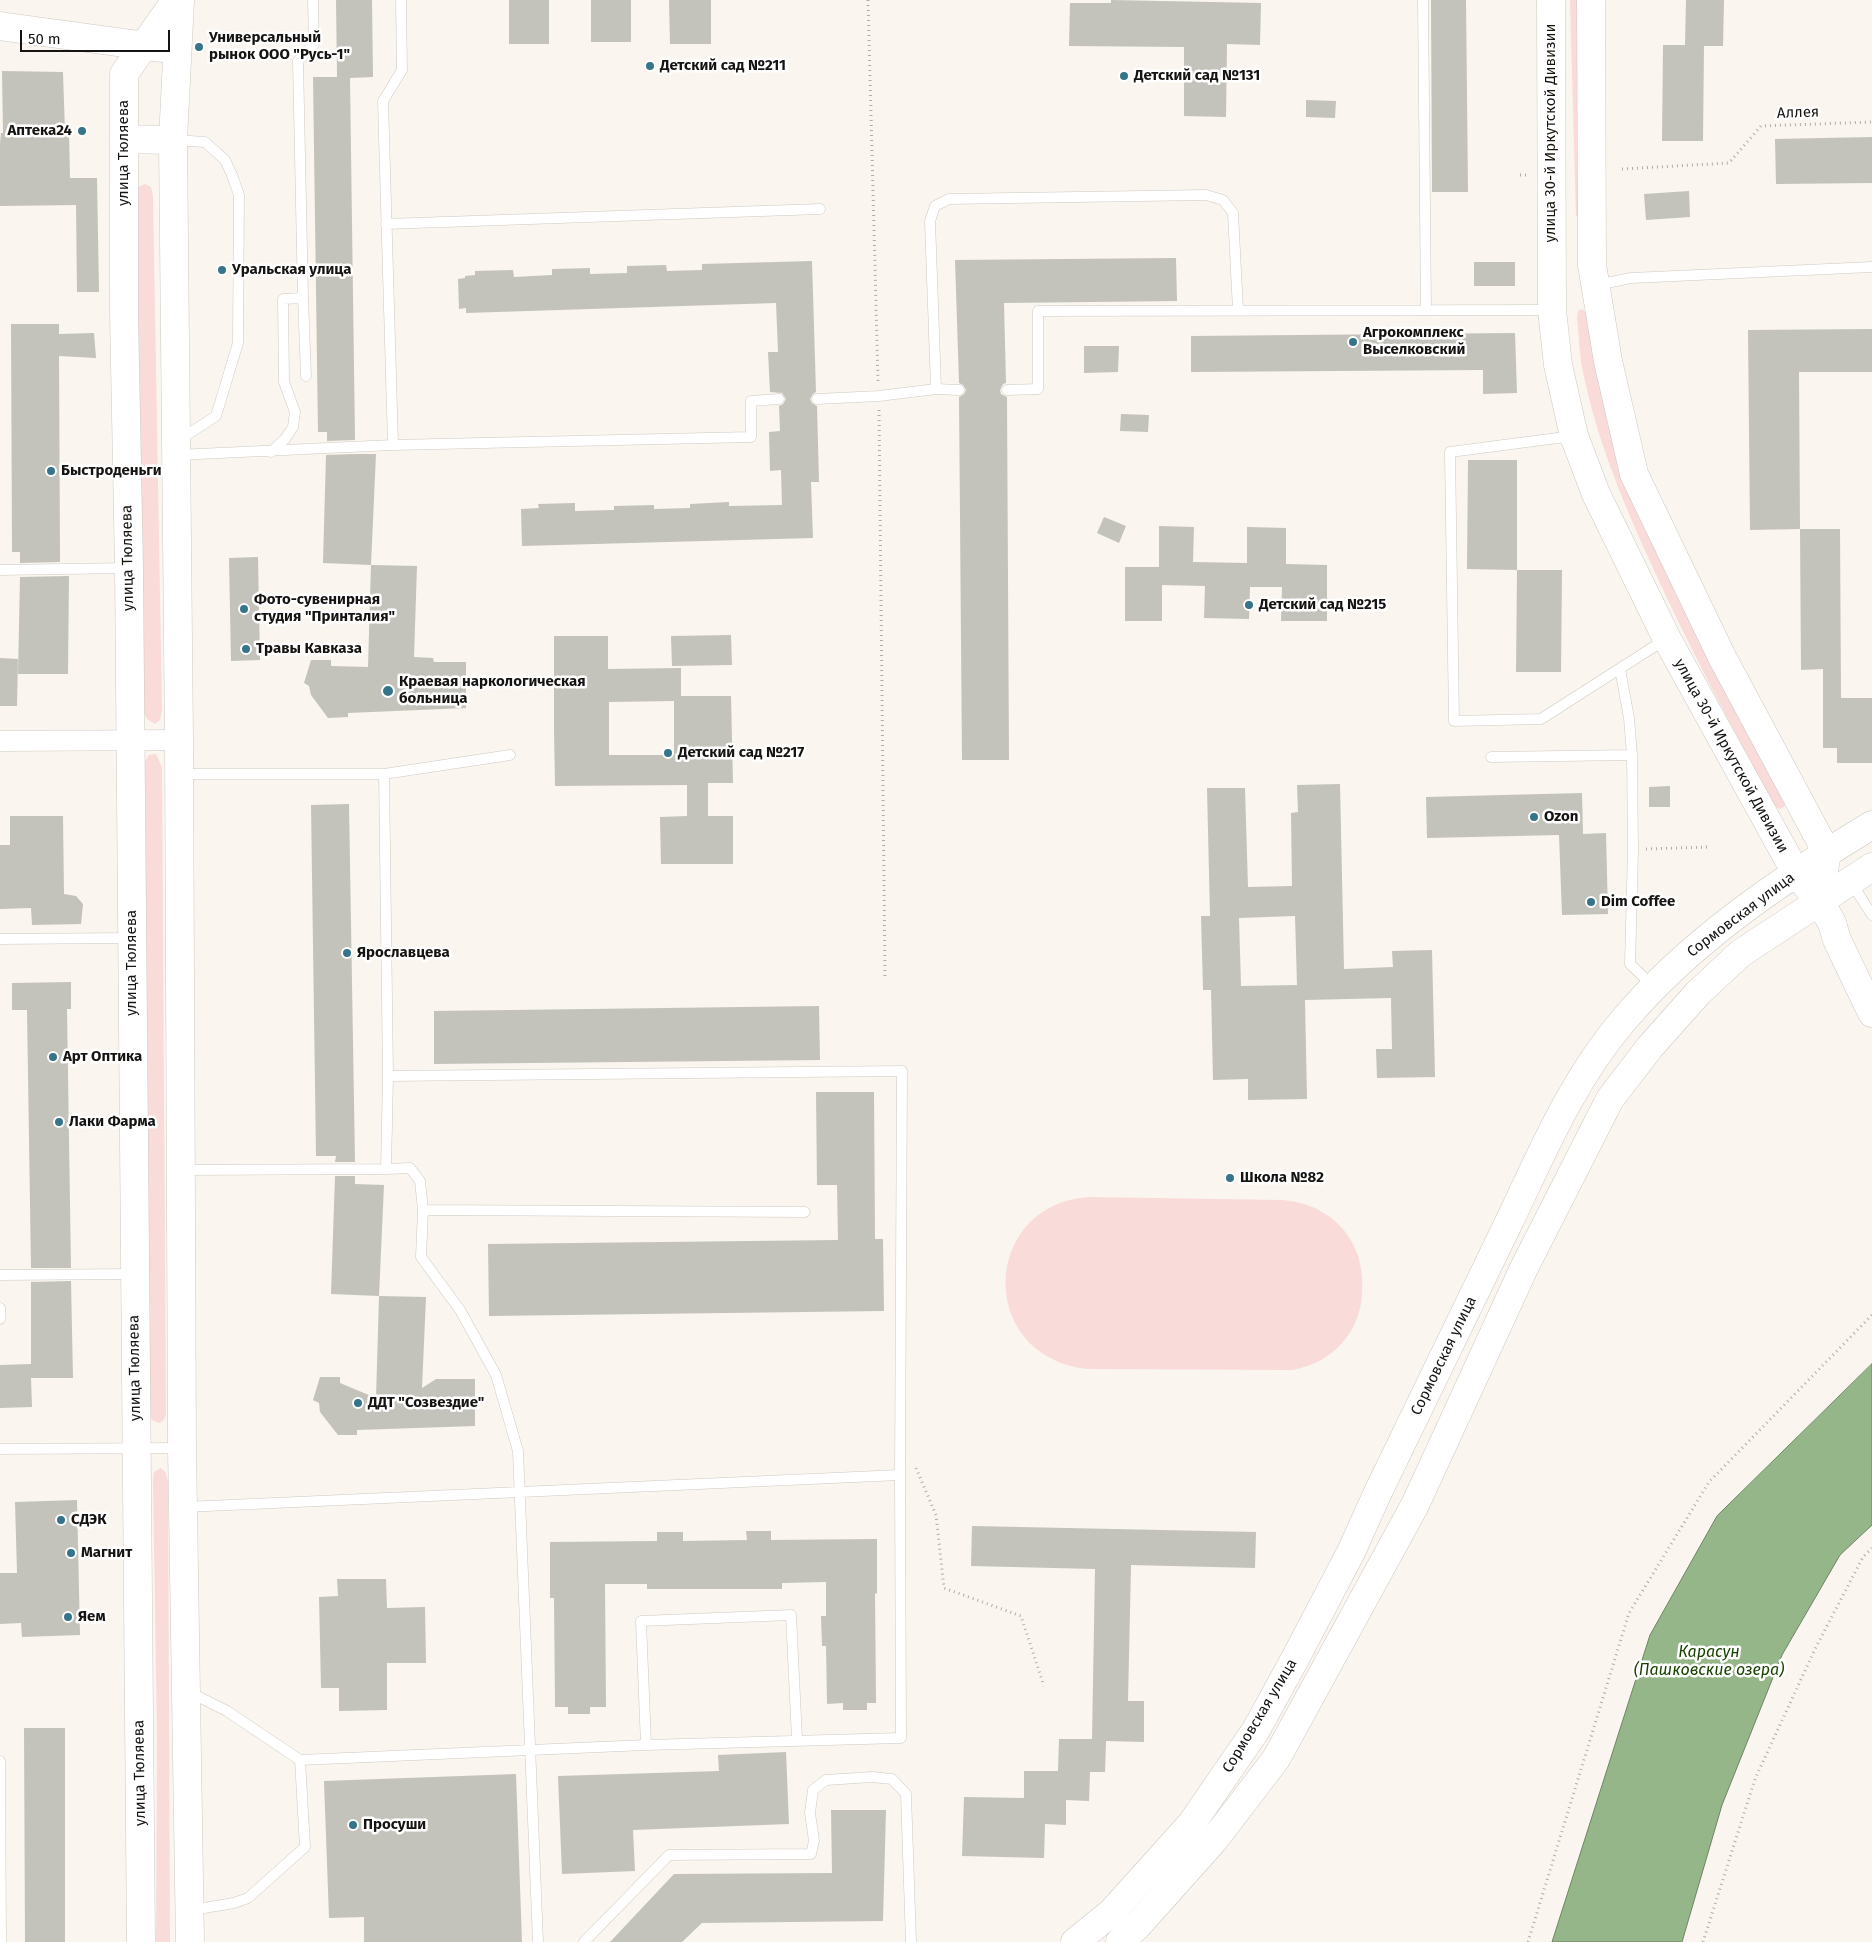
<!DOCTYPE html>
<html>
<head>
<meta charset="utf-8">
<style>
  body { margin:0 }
  #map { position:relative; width:1872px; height:1942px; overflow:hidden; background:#faf5ee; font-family:"Fira Sans",sans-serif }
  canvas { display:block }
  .scale { position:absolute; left:20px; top:30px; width:150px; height:22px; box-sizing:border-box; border:2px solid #161412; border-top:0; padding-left:6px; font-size:15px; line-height:18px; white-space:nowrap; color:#161412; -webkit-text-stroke:4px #fff; paint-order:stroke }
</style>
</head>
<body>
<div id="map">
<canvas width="1872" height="1942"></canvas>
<div class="scale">50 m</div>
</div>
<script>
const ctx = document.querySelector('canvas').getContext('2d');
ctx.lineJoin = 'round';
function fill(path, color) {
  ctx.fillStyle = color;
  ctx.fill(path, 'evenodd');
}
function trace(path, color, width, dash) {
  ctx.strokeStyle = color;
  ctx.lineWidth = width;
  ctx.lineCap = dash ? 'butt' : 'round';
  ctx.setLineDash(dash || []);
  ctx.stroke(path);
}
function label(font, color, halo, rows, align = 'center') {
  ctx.font = font + ' "Fira Sans",sans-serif';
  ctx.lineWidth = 5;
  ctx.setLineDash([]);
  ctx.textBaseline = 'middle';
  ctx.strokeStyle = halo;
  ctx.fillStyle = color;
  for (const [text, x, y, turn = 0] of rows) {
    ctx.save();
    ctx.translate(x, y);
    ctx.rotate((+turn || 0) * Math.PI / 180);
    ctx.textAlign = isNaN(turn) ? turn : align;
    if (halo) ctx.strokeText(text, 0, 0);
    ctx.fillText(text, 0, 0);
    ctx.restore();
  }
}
const green = new Path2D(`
  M1570 0H1583L1585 215 1576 216Z
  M145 184 151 187 153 196 162 711 160 720 155 724 147 719 143 711 136 197 138 187Z
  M1582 309 1587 313 1594 364 1611 431 1785 801 1784 807 1780 809 1775 807C1731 725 1686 642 1648 557 1620 495 1595 434 1582 367 1579 351 1579 334 1577 318L1578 311Z
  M156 754 162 767 166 1415 163 1421 159 1423 152 1420 148 1412 145 761 149 755Z
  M1090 1197 1282 1200C1333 1204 1367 1242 1362 1295 1361 1312 1354 1330 1342 1343 1329 1358 1312 1366 1293 1370L1087 1369C975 1356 981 1203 1090 1197Z
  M161 1468 166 1473 168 1481 170 1942H156L157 1737 153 1480 154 1472Z`);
const water = new Path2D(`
  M1872 1364V1525L1840 1555 1782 1655 1722 1805 1682 1942H1552L1650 1635 1717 1516Z`);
const building = new Path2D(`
  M336 0H372L373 77 350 78 355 440 327 441V432H318L313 77H337Z
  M509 0H549V44H509Z
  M591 0H631V42H591Z
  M669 0H711V44H670Z
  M1111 0 1261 3 1260 45 1227 44 1226 117 1184 116V47L1069 46 1070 3H1111Z
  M1431 0H1466L1468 192H1432Z
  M1686 0H1724L1723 46H1704L1703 141H1662L1663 45H1685Z
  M2 71 63 72 65 132H69L70 178H97L99 292H77L76 205 0 206V143L1 133H3Z
  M1306 100 1336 101 1335 118 1306 117Z
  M1872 137V183L1776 184 1775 139Z
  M1689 191 1690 217 1646 220 1644 194Z
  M1176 258 1177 301 1004 303 1006 383 1003 384 1000 390 1001 394 1007 397 1009 760H962L959 397 964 394 966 390 963 385 959 383 955 260Z
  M812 261 816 392 813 394 810 399 812 403 817 406 819 482H811L813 538 522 546 521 509 539 508 538 504 575 503V511L614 510V506L654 505V509L690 508V504L729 502V506L782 505 781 470 770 471 769 432 780 431 779 406 783 404 786 399 782 393 770 392 768 352H778L776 303 466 313V308L459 309 458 279 465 278V276L475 275V271L513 270 514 277 552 275V269L590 268V274L627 273V266L666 265 667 271 702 270V264Z
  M1474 262H1515V286H1474Z
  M11 324H59V334L94 333 96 358 59 356 60 562 20 563V552H12Z
  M1872 329V372H1799L1800 529 1750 530 1748 330Z
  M1515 333 1517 393 1483 394V370L1191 372V336Z
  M1084 346H1119L1118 372 1084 373Z
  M1121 414 1149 415 1148 432 1120 431Z
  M355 454H376L371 565 323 563 326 455Z
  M1468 460H1517V570L1467 569Z
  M1104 517 1126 526 1119 543 1097 533Z
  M1159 526 1194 527 1193 562 1247 563V527L1286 528V564L1327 565V621H1281L1282 587H1250L1249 619 1204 618 1205 586 1162 585V621H1125V567H1159Z
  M1800 529H1840L1841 698H1872V763H1837V748H1823V669L1801 670Z
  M258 557 260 660 231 661 229 558Z
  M371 565 417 566 414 657 433 658 434 662H466V708L348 713V717L328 718 311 695 309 686 304 683 311 660H331V666L368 667Z
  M1517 570H1562L1561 672H1516Z
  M69 576 68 674H18L20 577Z
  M731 635 732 665 672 666 671 636Z
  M554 636H608V669L681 668V696H731L733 783H708V816H733V864H661L660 817 687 816V785L555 786 554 729ZM674 701V755H609V702Z
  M0 658 18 659 17 706H0Z
  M1340 784 1344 969 1393 967 1392 951 1432 950 1435 1077 1377 1078 1376 1049H1392L1391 998 1305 1000 1307 1099 1248 1100V1079L1213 1080 1211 990H1203L1201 916H1210L1207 788H1245L1248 887 1292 886 1291 813 1298 812 1297 785ZM1295 916 1297 985 1241 986 1239 918Z
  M1670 786V807H1649V787Z
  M1582 793 1583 834 1606 833 1608 914 1562 915 1559 835 1427 838 1426 797Z
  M349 804 355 1162H335L336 1156H316L311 805Z
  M10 816H63L64 894 76 896 83 904 81 924 32 925 31 908 0 909V845H10Z
  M71 982V1009H67L71 1268H31L27 1010H12V983Z
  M819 1006 820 1060 434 1064V1011Z
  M816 1092H874L875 1239H883L884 1311 489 1316 488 1244 838 1240 837 1185H817Z
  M335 1176H355V1184L384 1185 379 1296 331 1294Z
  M71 1281 73 1378H31L32 1407 0 1408V1365L31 1364V1378V1282Z
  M379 1296 426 1297 422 1388 436 1379H475V1426L357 1430V1435H338L320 1412 319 1403 313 1400 320 1377H340V1383L376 1398Z
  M77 1500 80 1635 22 1637 21 1623 0 1624V1573H17L15 1502Z
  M972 1526 1256 1532 1255 1568 1131 1565 1128 1701H1144V1742L1106 1741 1105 1772H1090L1089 1801 1066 1800V1825L1045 1824 1044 1858 962 1856 964 1797 1024 1798V1771H1058L1059 1739H1092L1095 1569 971 1566Z
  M746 1531H771V1540L877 1539V1594L875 1593 876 1703H867V1710H843V1703L827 1704 826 1646H822L821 1616H826V1582L782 1583V1589H647V1584H605L606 1707H590V1714H568V1707H555L554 1598H550V1542L657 1541V1532H683V1541L747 1540Z
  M337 1579H386L387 1608 425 1607 426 1663H387V1710L339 1711V1688H321L319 1597 338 1596Z
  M24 1728H65V1942H25Z
  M786 1752 789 1824 633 1830 635 1871 562 1874 558 1776 719 1771 718 1755Z
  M516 1774 522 1942H364V1917L329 1918 324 1781Z
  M831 1810H886L883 1921 702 1923 682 1942H610L674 1874 832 1873Z`);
const path = new Path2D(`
  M868 0 878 381
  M1622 169 1729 163 1761 126 1872 122
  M1520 175H1530
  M879 410 885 977
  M1646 849 1708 847
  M916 1468 936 1515 944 1588 1021 1616 1044 1686
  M1528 1942 1629 1613 1709 1482 1872 1315
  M1703 1942 1755 1779 1815 1649 1863 1557 1872 1548`);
const lane = new Path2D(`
  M1423 0 1426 310
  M173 140 205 142 225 160 232 175 239 195 238 343 216 416 179 440
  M386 224 820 209
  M1596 285 1631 278 1872 267
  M303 298 306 376
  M936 389 930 221 935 206 949 199 1206 195 1223 200 1233 213 1238 310
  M1007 390 1038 389V311L1551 310
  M817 399 879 396 936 389 959 390
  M1573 436 1450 452 1454 721 1541 719 1666 639
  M393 445 383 101 402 70 401 0
  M271 452 285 439 293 427 295 412 284 382 283 299 303 298 298 61 314 44 313 0
  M176 455 393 445 751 437V401L779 399
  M0 570 129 568
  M1620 669 1629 718 1632 755 1633 849 1630 964 1654 987
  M1491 757 1632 755
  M180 774H384L510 755
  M384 774 388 1076 386 1169 410 1168 420 1181 423 1210 421 1257 460 1310 496 1375 518 1451 538 1942
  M1851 882 1872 915
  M0 939 131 938
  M388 1076 902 1071 900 1475
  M182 1170 386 1169
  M423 1210 805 1212
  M0 1275 134 1274
  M0 1308V1319
  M0 1449 181 1448
  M185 1507 900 1475 901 1738 646 1745 300 1760 227 1711 189 1692
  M646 1745 641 1621 791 1615 797 1739
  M0 1761 1 1942
  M192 1910 234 1903 248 1898 305 1847 300 1760
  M584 1942 669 1855 811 1854 814 1841 810 1813 813 1790 826 1780 872 1777 892 1779 906 1794 911 1942`);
const street = new Path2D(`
  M0 741 179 740`);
const secondary = new Path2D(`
  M180 0 173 140 179 740 182 1447 190 1942
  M1551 0 1552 310 1558 365 1574 436 1596 494 1667 639 1796 873 1820 902 1832 923 1837 940 1872 1013
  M1591 0 1592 265 1608 361 1634 474 1722 657 1827 853 1824 870
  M0 26 161 48
  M124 139 173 140
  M141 1942 129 568 124 313V74L176 0
  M1075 1942 1112 1912 1192 1823 1256 1730 1297 1655 1351 1552 1379 1490C1422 1401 1466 1311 1509 1222 1542 1153 1572 1081 1622 1022 1691 940 1781 880 1872 825
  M1120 1942 1138 1925 1214 1840 1276 1759 1415 1505 1524 1268 1610 1099 1650 1047 1698 993 1741 953 1872 867`);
const markers = [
  [199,47,5,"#36748a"],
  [650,66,5,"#36748a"],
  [1124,76,5,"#36748a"],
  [82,131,5,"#36748a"],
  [222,270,5,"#36748a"],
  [1353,342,5,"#36748a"],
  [51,471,5,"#36748a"],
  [1249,605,5,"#36748a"],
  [244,609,5,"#36748a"],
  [246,649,5,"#36748a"],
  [388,691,6,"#36748a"],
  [668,753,5,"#36748a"],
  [1534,817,5,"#36748a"],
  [1591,902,5,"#36748a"],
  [347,953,5,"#36748a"],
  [53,1057,5,"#36748a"],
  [59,1122,5,"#36748a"],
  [1230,1178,5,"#36748a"],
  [358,1403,5,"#36748a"],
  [61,1520,5,"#36748a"],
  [71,1553,5,"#36748a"],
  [68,1617,5,"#36748a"],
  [353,1825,5,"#36748a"]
];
const poiNames = [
  ["Универсальный",209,38],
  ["рынок ООО \"Русь-1\"",209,55],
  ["Детский сад №211",660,66],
  ["Детский сад №131",1134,76],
  ["Аптека24",72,131,"right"],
  ["Уральская улица",232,270],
  ["Агрокомплекс",1363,333],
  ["Выселковский",1363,350],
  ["Быстроденьги",61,471],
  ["Фото-сувенирная",254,600],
  ["студия \"Принталия\"",254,617],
  ["Детский сад №215",1259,605],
  ["Травы Кавказа",256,649],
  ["Краевая наркологическая",399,682],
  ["больница",399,699],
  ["Детский сад №217",678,753],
  ["Ozon",1544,817],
  ["Dim Coffee",1601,902],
  ["Ярославцева",357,953],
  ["Арт Оптика",63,1057],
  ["Лаки Фарма",69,1122],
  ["Школа №82",1240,1178],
  ["ДДТ \"Созвездие\"",368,1403],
  ["СДЭК",71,1520],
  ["Магнит",81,1553],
  ["Яем",78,1617],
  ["Просуши",363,1825]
];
const streetNames = [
  ["Аллея",1798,113,-2],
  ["улица 30-й Иркутской Дивизии",1551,133,-90],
  ["улица Тюляева",124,153,-90],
  ["улица Тюляева",128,558,-91],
  ["улица 30-й Иркутской Дивизии",1731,756,61],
  ["Сормовская улица",1741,915,-37],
  ["улица Тюляева",132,963,-90],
  ["Сормовская улица",1444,1356,-64],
  ["улица Тюляева",135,1368,-91],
  ["Сормовская улица",1260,1716,-59],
  ["улица Тюляева",140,1773,-91]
];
const waterNames = [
  ["Карасун",1709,1653],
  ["(Пашковские озера)",1709,1671]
];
fill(green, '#f9dbd9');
fill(water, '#94b688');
trace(water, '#6e8565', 1);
fill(building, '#c3c3bb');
trace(lane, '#cdc9c1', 11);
trace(street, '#cdc9c1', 21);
trace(secondary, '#cdc9c1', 29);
trace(path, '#b0aca7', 3, [1, 4]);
trace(lane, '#fff', 10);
trace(street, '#fff', 20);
trace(secondary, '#fff', 28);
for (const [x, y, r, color] of markers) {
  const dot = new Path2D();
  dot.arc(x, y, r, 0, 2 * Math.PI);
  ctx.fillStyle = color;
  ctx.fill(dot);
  trace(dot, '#fff', 2);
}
label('bold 15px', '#161412', '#fff', poiNames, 'left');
label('15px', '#161412', '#fff', streetNames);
label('italic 16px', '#184300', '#fff', waterNames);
</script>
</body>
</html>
